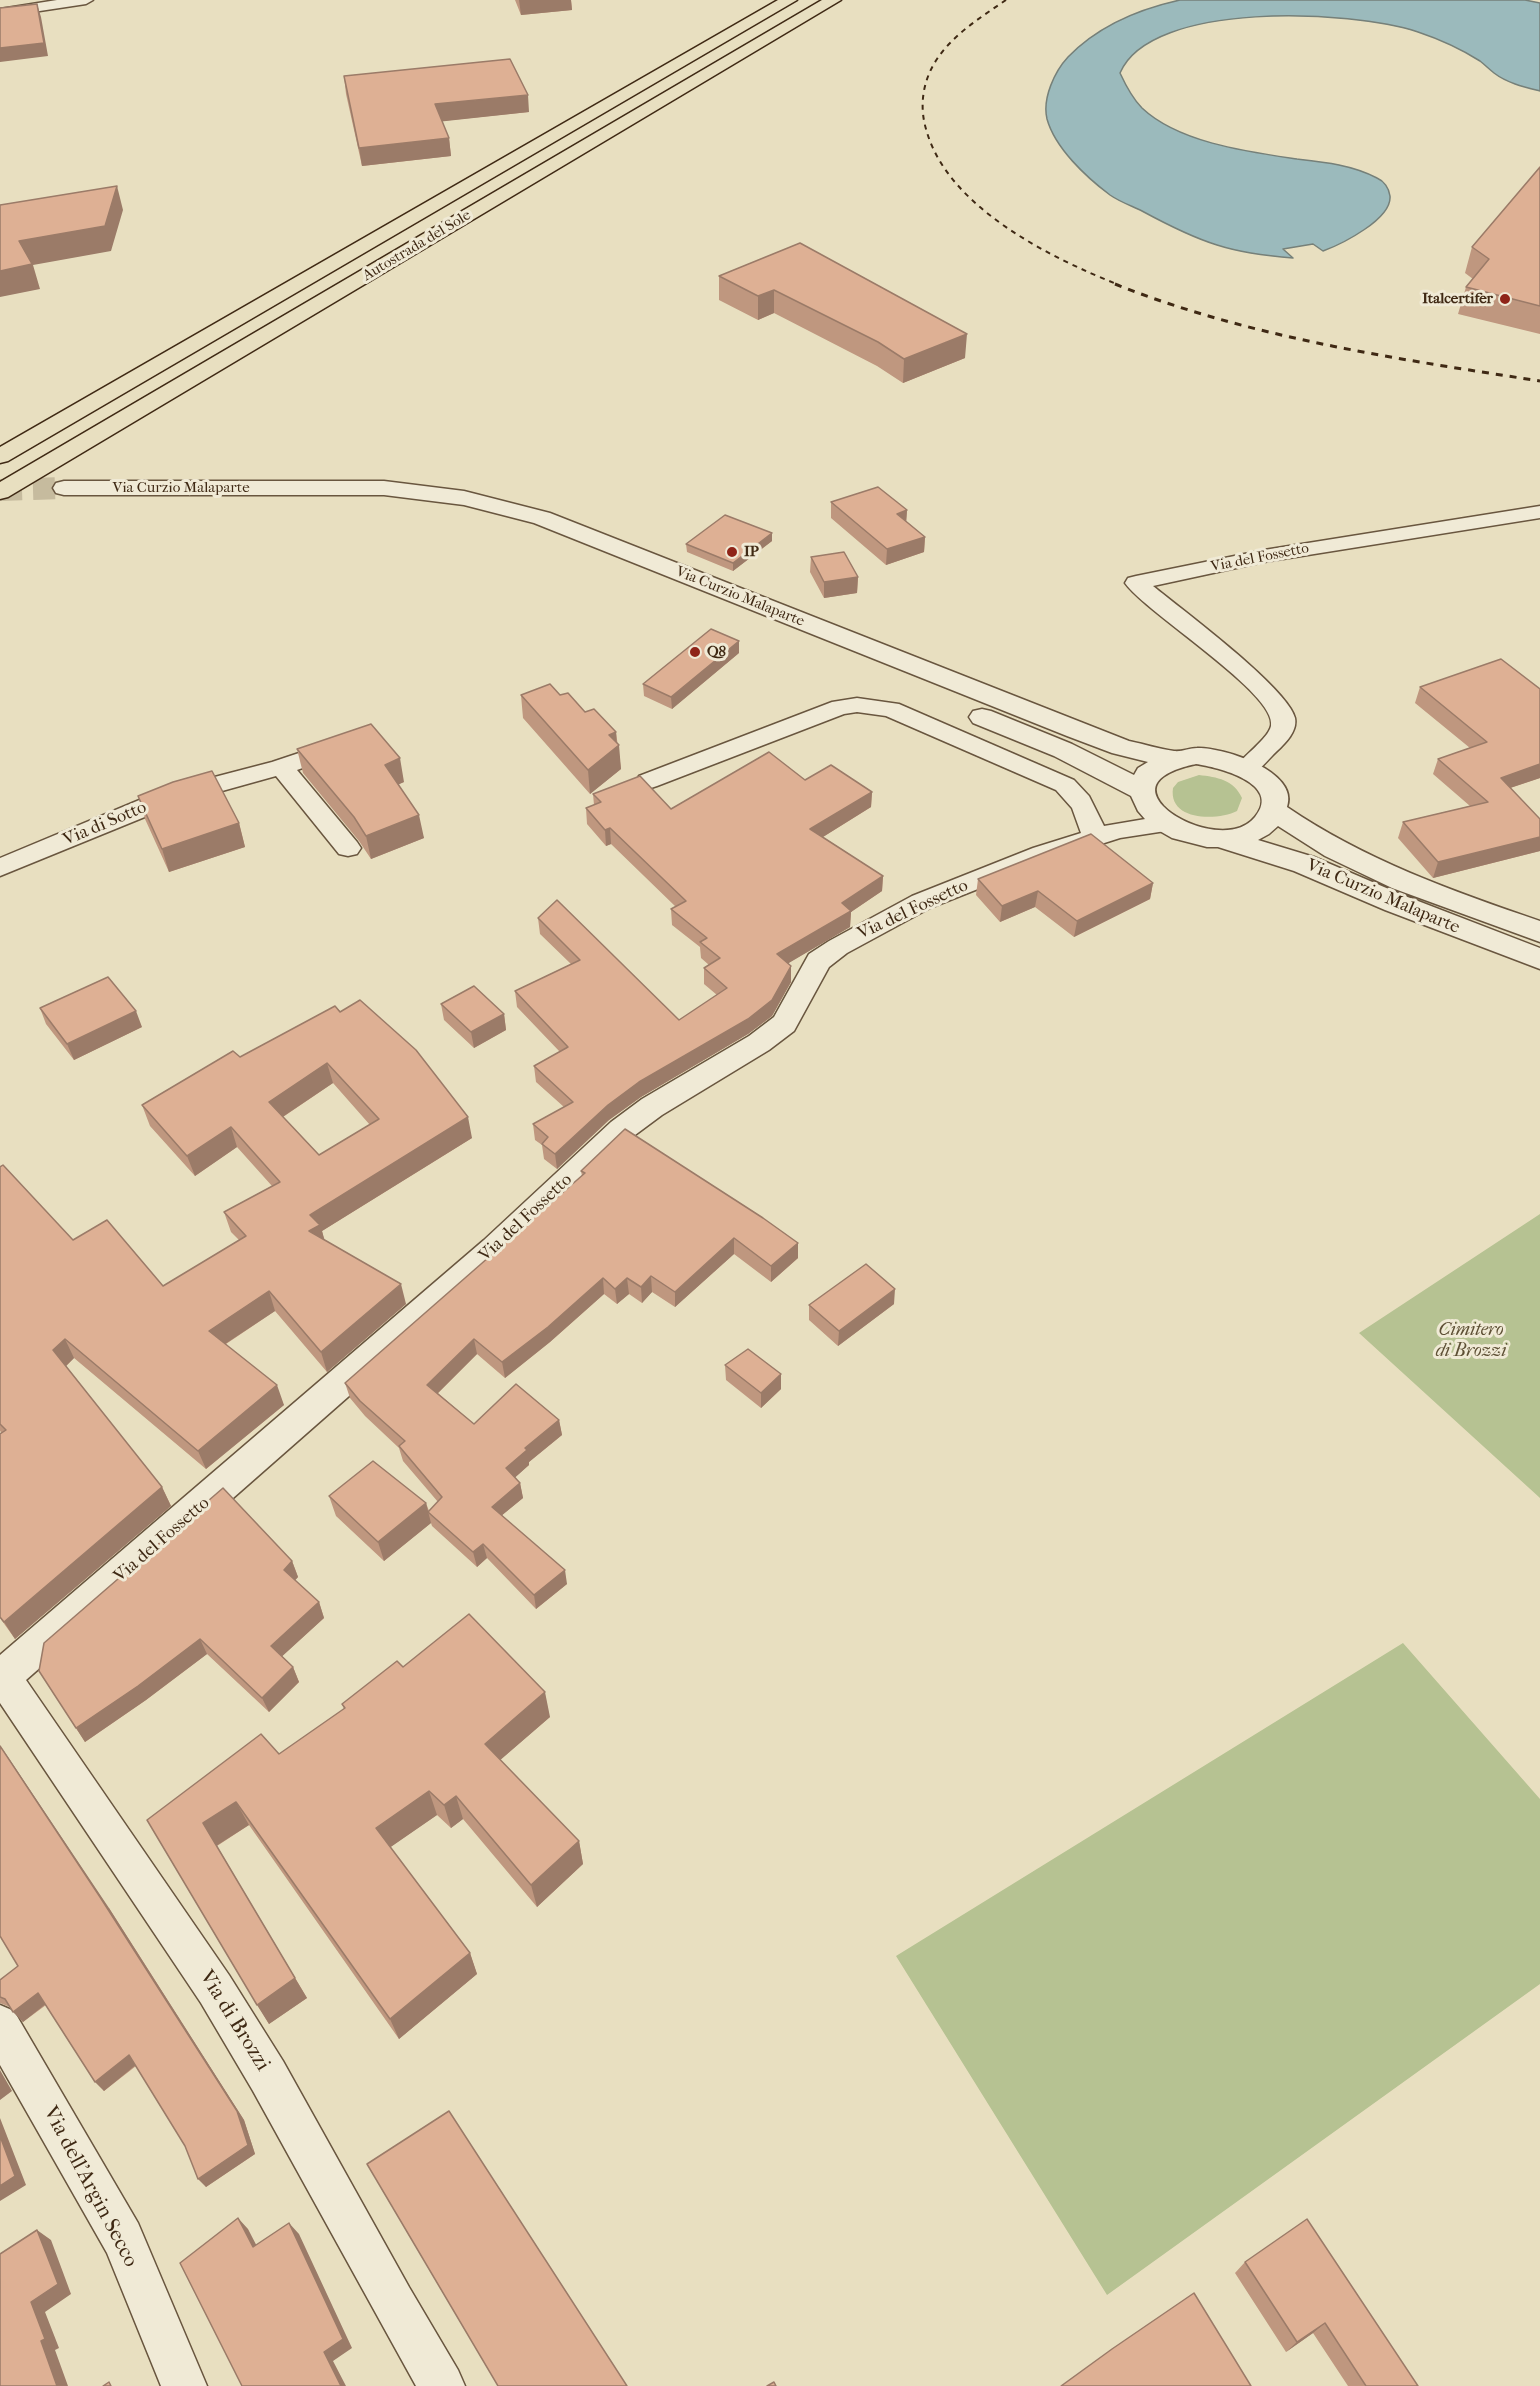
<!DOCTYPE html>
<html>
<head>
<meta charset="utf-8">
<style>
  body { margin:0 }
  canvas { display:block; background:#e8dfc0 }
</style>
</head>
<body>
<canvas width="1540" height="2386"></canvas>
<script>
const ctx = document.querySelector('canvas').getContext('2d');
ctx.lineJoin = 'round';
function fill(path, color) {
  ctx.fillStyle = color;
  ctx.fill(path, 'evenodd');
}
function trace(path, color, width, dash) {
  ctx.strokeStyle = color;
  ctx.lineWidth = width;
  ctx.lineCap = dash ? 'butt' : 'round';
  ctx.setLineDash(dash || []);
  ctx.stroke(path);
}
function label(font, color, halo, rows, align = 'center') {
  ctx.font = font + ' "IM FELL French Canon",serif';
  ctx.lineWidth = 6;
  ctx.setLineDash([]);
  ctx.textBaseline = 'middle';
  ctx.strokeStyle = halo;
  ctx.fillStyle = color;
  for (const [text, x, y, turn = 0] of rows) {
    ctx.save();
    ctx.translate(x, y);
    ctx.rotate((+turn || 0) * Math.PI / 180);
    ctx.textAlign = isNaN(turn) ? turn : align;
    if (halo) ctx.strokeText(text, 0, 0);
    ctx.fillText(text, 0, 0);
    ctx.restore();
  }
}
const green = new Path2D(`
  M1199 775C1217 777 1234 780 1242 798L1237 811C1217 821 1168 821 1173 788L1178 782Z
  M1540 1214V1498L1359 1333Z
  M1403 1643 1540 1799V1984L1107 2295 896 1956Z`);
const water = new Path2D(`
  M1180 0H1525L1540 3V91C1524 87 1507 83 1494 73 1489 69 1485 65 1480 61 1461 49 1439 39 1418 32 1351 10 1151 0 1120 73 1126 86 1132 98 1142 108 1179 143 1249 152 1297 159 1324 162 1353 165 1377 178 1384 181 1389 188 1390 196 1392 219 1342 244 1323 251L1313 244 1283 249 1293 258C1267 256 1242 253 1217 245 1191 237 1166 224 1142 211 1132 206 1120 202 1110 195 1086 177 1055 148 1047 119 1042 98 1055 71 1068 57 1098 26 1139 9 1180 0Z`);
const tertiaryTunnel = new Path2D(`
  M0 490 64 488`);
const minor = new Path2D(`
  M57 0H93L86 4 0 17V9Z
  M1540 506V518L1264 562 1153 586C1181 609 1288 688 1295 718 1298 733 1282 746 1272 756 1261 767 1255 778 1238 773L1235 768C1243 756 1268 739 1271 726 1278 694 1146 613 1125 583L1128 578 1136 576 1264 550Z
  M857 698 899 704 1074 780 1089 796 1104 826 1163 816 1172 818 1176 824 1172 830 1120 838 1051 860 930 908 847 953 829 967 794 1031 769 1050 662 1115 631 1138 506 1258 26 1680 229 1975 283 2061 409 2287 458 2370 465 2386H416L253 2091 201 2003 0 1703V1655L484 1240 611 1122 642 1099 749 1036 774 1017 809 954 829 941 912 896 1033 848 1081 833 1072 808 1056 790 886 716 857 712 844 714 657 786 648 789 639 786 636 781 639 776 832 702Z
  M338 740 347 742 350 747 347 752 297 770 357 842 361 848 357 854 348 856 339 854 276 776 179 803 0 876V858L161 791 272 762Z
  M0 2005 14 2011 138 2223 207 2386H161L107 2253 0 2065Z`);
const tertiary = new Path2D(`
  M64 481H384L464 491 550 513 1129 741C1144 744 1159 749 1174 751 1182 752 1189 748 1197 748 1222 747 1300 771 1287 807 1365 860 1452 891 1540 921V942L1392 888 1325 856 1278 826 1269 834 1258 840 1314 857 1405 896 1540 948V969L1385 910 1294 871 1218 847H1207L1172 838 1151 826 1138 811 1131 796 1054 756 973 723 969 717 973 711 982 709 991 711 1072 744 1134 775 1138 768 1148 762 1112 753 1067 736 534 523 464 505 384 495H64L56 493 53 488 56 483ZM1196 764C1217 767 1283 783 1255 817 1234 843 1182 826 1163 806 1139 779 1177 768 1196 764Z`);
const motorway = new Path2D(`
  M778 0H797L8 461 0 463V447Z
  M822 0H841L8 497 0 499V482Z`);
const railFar1 = new Path2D(`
  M1006 0C981 17 954 34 937 59 923 80 919 105 926 129 947 207 1049 257 1119 285`);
const rail = new Path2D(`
  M1115 284C1250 338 1398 359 1540 381`);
const wall = new Path2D(`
  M515 0H571L572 10 521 15Z
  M344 76 529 112 442 121 449 138 451 156 362 166 346 94Z
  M1540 167V334L1458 314 1466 287 1473 279 1465 273 1472 247Z
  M800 243 965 358 903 383 877 366 774 313 758 320 719 300V276Z
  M831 502 907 510 906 521 925 537 924 552 886 565 831 518Z
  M772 541 733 571 687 552 686 544Z
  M811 557 858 577 857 593 824 598 810 572Z
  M739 653 672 709 644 696 643 684Z
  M1420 687 1540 778 1510 788 1540 819V851L1433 878 1398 838 1403 822 1470 806 1433 774 1438 759 1470 748 1415 703Z
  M521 695H560L616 732 621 769 590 794 523 718Z
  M297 749 404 782 398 784 424 838 371 859 359 841 303 773Z
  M805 780 872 792 871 807 823 837 883 876 882 891 851 912 850 927 788 963 791 966V982L772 1016 748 1034 641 1097 609 1120 557 1169 544 1159 542 1145 535 1140 533 1124 564 1107 536 1082 534 1066 560 1052 517 1007 515 991 571 964 540 934 538 918 679 1020 717 995 704 984V968L709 965 701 958 700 947 672 925 671 909 676 907 611 844 606 846 587 824 586 808 594 805 593 794 671 809Z
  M138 796 239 823 245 847 169 872 145 819Z
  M978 879 1153 883 1150 899 1074 937 1035 907 1000 922 976 895Z
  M441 1004 504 1014 506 1030 474 1048 444 1020Z
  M335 1006 472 1138 322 1231 324 1240 406 1304 327 1372 275 1311 226 1344 284 1405 206 1469 74 1358 66 1366 162 1487 171 1506 15 1639 0 1618V1434L2 1433 0 1431V1167L73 1240 163 1286 239 1240 231 1232 224 1212 272 1186 237 1147 195 1176 150 1126 142 1105 240 1057ZM333 1083 370 1125 319 1155 283 1117Z
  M40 1008 142 1027 74 1060 46 1024Z
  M581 1171 798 1243V1258L771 1282 734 1254 675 1307 652 1292 642 1303 629 1294 617 1304 604 1294 550 1342 505 1378 477 1354 438 1393 474 1424 559 1420 562 1435 529 1462V1465L515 1477 520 1483 523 1498 502 1515 567 1584 536 1609 487 1558 477 1567 432 1526 431 1523 384 1561 336 1516 329 1496 426 1503 429 1511 438 1502 403 1461 399 1448 365 1416 350 1398 345 1383 582 1176Z
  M894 1304 838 1346 809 1320V1305Z
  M725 1365 781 1389 761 1408 726 1380Z
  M292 1561 298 1577 295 1580 319 1602 324 1618 282 1656 293 1667 299 1682 269 1712 207 1654 146 1700 85 1742 39 1671Z
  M403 1667 550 1717 500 1760 579 1841 583 1864 537 1907 463 1819 451 1828 437 1815 390 1847 470 1953 477 1974 399 2039 249 1825 217 1846 307 1998 269 2024 147 1820 279 1754 344 1709 342 1704Z
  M109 1908 244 2120 255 2154 206 2187 185 2146 136 2066 104 2091 46 2005 23 2022 10 2007 0 2003V1980L18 1966Z
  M1245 2262 1418 2386H1348L1313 2333 1286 2352 1235 2273Z`);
const shadedWall = new Path2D(`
  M519 0H571L572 10 521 15Z
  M37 4 41 17 48 56 0 62V48Z
  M528 95 529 112 437 122 435 104Z
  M449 138 451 156 362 166 359 148Z
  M117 186 123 210 111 251 33 265 40 289 0 297V271L19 241Z
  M774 290V313L758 320V296Z
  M967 334 965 358 903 383 904 359Z
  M907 510 906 526 897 514Z
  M772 533V541L733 571V563Z
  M925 537 924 552 886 565 887 549Z
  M858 577 857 593 824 598V582Z
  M739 641V653L672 709 671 697Z
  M616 732 617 747 619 745 621 769 590 794 588 770 609 735Z
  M400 758 404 782 389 789 385 765Z
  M1540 764V778L1495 793 1501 778Z
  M872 792 871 807 810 845V829Z
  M419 815 424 838 371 859 366 836Z
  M239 823 245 847 169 872 162 849Z
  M610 828 611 844 606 846 605 830Z
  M1540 837V851L1433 878 1438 862Z
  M883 876 882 891 851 912 850 927 777 970V954L842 903Z
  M1153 883 1150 899 1074 937 1077 921Z
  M1038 891 1035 907 1000 922 1002 906Z
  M791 966V982L772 1016 748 1034 641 1097 609 1120 557 1169 555 1154 608 1105Z
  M136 1011 142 1027 74 1060 67 1044Z
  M504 1014 506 1030 474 1048 471 1032Z
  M327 1063 333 1083 275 1122 269 1102Z
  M468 1117 472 1138 322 1231 326 1245 309 1231 310 1215Z
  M231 1127 237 1147 195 1176 187 1156Z
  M734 1238V1254L675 1307V1292Z
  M798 1243V1258L771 1282V1266Z
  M651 1276 652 1292 642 1303 641 1287Z
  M603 1278 604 1294 550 1342 505 1378 502 1362Z
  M627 1278 629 1294 617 1304 615 1289Z
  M401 1284 406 1304 327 1372 321 1352Z
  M895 1289 894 1304 838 1346 839 1331Z
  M269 1291 275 1311 216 1350 209 1331Z
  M65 1339 74 1358 62 1370 53 1350Z
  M474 1339 477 1354 431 1400 427 1385Z
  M781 1374V1389L761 1408V1393Z
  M277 1385 284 1405 206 1469 198 1451Z
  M559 1420 562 1435 529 1462V1465L509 1483 506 1468 525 1448Z
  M520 1483 523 1498 495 1521 492 1507Z
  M162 1487 171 1506 15 1639 4 1622Z
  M426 1503 431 1523 384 1561 378 1542Z
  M483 1544 487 1558 477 1567 473 1552Z
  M292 1561 298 1577 290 1586 284 1570Z
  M565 1570 567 1584 536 1609 534 1595Z
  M319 1602 324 1618 277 1661 271 1646Z
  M200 1639 207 1654 146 1700 85 1742 76 1728Z
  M293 1667 299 1682 269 1712 262 1698Z
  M545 1692 550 1717 491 1768 485 1744Z
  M0 1745 109 1908 244 2120 255 2154 206 2187 198 2179 248 2145Z
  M429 1791 437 1815 385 1851 376 1828Z
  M456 1796 463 1819 451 1828 444 1805Z
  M236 1802 249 1825 216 1846 203 1823Z
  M579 1841 583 1864 537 1907 531 1885Z
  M470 1953 477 1974 399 2039 390 2019Z
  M295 1978 307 1998 269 2024 257 2005Z
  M38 1993 47 2003 23 2022 13 2012Z
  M129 2055 137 2064 104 2091 95 2082Z
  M0 2070 12 2091 0 2100Z
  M0 2118 26 2185 0 2201Z
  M238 2218 248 2229 263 2258 253 2247Z
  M289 2223 299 2234 352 2348 333 2361 346 2386H341L324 2352Z
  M37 2230 51 2240 71 2294 45 2312 59 2348 55 2350 68 2386H57L41 2341 31 2302Z
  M1325 2323 1313 2333 1286 2352 1297 2342Z`);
const building = new Path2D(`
  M37 4 44 43 0 48V8Z
  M510 59 528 95 435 104 449 138 359 148 344 76Z
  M1540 167V306L1466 287 1489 259 1472 247Z
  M117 186 105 226 19 241 32 264 0 271V205Z
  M800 243 967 334 904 359 878 342 774 290 758 296 719 276Z
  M878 487 907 510 897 514 925 537 887 549 831 502Z
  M725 515 772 533 733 563 686 544Z
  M844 552 858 577 824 582 811 557Z
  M711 629 739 641 671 697 643 684Z
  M1501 659 1540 689V764L1501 778 1540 819V837L1438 862 1403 822 1488 802 1438 759 1487 742 1420 687Z
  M550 684 560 695 568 693 585 712 594 709 616 732 609 735 619 745 588 770 521 695Z
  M371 724 400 758 385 765 419 815 366 836 354 817 297 749Z
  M769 752 805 780 831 765 872 792 810 829 883 876 842 903 851 911 777 954 791 966 772 1000 748 1019 639 1082 608 1105 555 1154 542 1144 548 1137 533 1124 573 1102 534 1066 568 1047 515 991 580 960 538 918 557 900 679 1020 727 988 704 968 720 958 700 942 707 938 671 909 686 901 610 828 605 830 586 808 601 802 593 794 640 776 671 809Z
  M212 771 239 823 162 849 138 796 173 782Z
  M1091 834 1153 883 1077 921 1038 891 1002 906 978 879Z
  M108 977 136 1011 67 1044 40 1008Z
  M474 986 504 1014 471 1032 441 1004Z
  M360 1000 416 1050 468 1117 310 1215 320 1225 309 1231 401 1284 321 1352 269 1291 209 1331 277 1385 198 1451 65 1339 53 1350 162 1487 4 1622 0 1617V1434L6 1430 0 1424V1167L3 1165 73 1240 107 1220 163 1286 246 1236 224 1212 280 1182 231 1127 187 1156 142 1105 233 1051 240 1057 335 1006 340 1012ZM327 1063 379 1119 319 1155 269 1102Z
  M625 1129 763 1218 798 1243 771 1266 734 1238 675 1292 651 1276 641 1287 627 1278 615 1289 603 1278 548 1327 502 1362 474 1339 427 1385 474 1424 516 1384 559 1420 525 1448 527 1450 506 1468 520 1483 492 1507 565 1570 534 1595 483 1544 473 1552 428 1512 442 1497 399 1446 405 1441 360 1401 345 1383 585 1173 581 1171Z
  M866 1264 895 1289 839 1331 809 1305Z
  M748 1349 781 1374 761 1393 725 1365Z
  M373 1461 426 1503 378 1542 329 1496Z
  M223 1488 292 1561 284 1570 319 1602 271 1646 293 1667 262 1698 200 1639 138 1686 76 1728 39 1671 44 1643Z
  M469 1614 545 1692 485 1744 579 1841 531 1885 456 1796 444 1805 429 1791 376 1828 470 1953 390 2019 236 1802 203 1823 295 1978 257 2005 147 1820 261 1734 279 1754 345 1708 342 1704 397 1661 403 1667Z
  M0 1746 100 1897 237 2111 248 2145 198 2179 185 2146 129 2055 95 2082 38 1993 13 2012 5 1999 0 1997V1980L18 1966 0 1936Z
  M449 2111 627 2386H498L367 2164Z
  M0 2136 15 2176 0 2186Z
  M238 2218 253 2247 289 2223 343 2339 324 2352 341 2386H242L180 2263Z
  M1307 2219 1418 2386H1366L1325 2323 1297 2342 1245 2262Z
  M37 2230 58 2284 31 2302 45 2339 41 2341 57 2386H0V2254Z
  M1194 2293 1251 2386H1061L1112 2349Z
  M109 2382 111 2386H103Z
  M774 2382 776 2386H767Z`);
const markers = [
  [1505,299,6,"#8f2418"],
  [732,552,6,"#8f2418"],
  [695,652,6,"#8f2418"]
];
const farStreetnames = [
  ["Autostrada del Sole",417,246,-31],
  ["Via Curzio Malaparte",181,488],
  ["Via del Fossetto",1260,558,-11],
  ["Via Curzio Malaparte",740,597,22]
];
const farPoinames = [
  ["Italcertifer",1493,299,"right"],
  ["IP",744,552],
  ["Q8",707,652]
];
const streetNames = [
  ["Via di Sotto",105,824,-23],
  ["Via Curzio Malaparte",1383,897,23],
  ["Via del Fossetto",913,910,-25],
  ["Via del Fossetto",526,1218,-43],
  ["Via del Fossetto",162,1540,-41]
];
const parkNames = [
  ["Cimitero",1471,1331],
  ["di Brozzi",1471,1352]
];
const nearStreetnames = [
  ["Via di Brozzi",234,2021,58],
  ["Via dell'Argin Secco",90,2187,62]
];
fill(green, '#b6c292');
fill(water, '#9bbabc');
trace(water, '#768079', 1.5);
trace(tertiaryTunnel, '#c6bb9e', 22, [22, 11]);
trace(minor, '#69563f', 3);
trace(tertiary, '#69563f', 3);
trace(motorway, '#3f2914', 3);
fill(minor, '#f0ead6');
fill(tertiary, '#f0ead6');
fill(motorway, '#e8dfc0');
trace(railFar1, '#3f2914', 2, [5, 5]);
trace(rail, '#3f2914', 3, [7, 7]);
fill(wall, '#bf977f');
fill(shadedWall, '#9b7b68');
fill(building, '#deb094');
trace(building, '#9b7b68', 1.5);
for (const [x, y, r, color] of markers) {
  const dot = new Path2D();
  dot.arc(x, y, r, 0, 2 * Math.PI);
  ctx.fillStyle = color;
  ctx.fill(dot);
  trace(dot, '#f0ead6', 2);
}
label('15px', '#3f2914', '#f0ead6', farStreetnames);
label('bold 15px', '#3f2914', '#f0ead6', farPoinames, 'left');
label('18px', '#3f2914', '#f0ead6', streetNames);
label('italic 18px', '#5d4f34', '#f0ead6', parkNames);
label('21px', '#3f2914', '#f0ead6', nearStreetnames);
</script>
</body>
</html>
